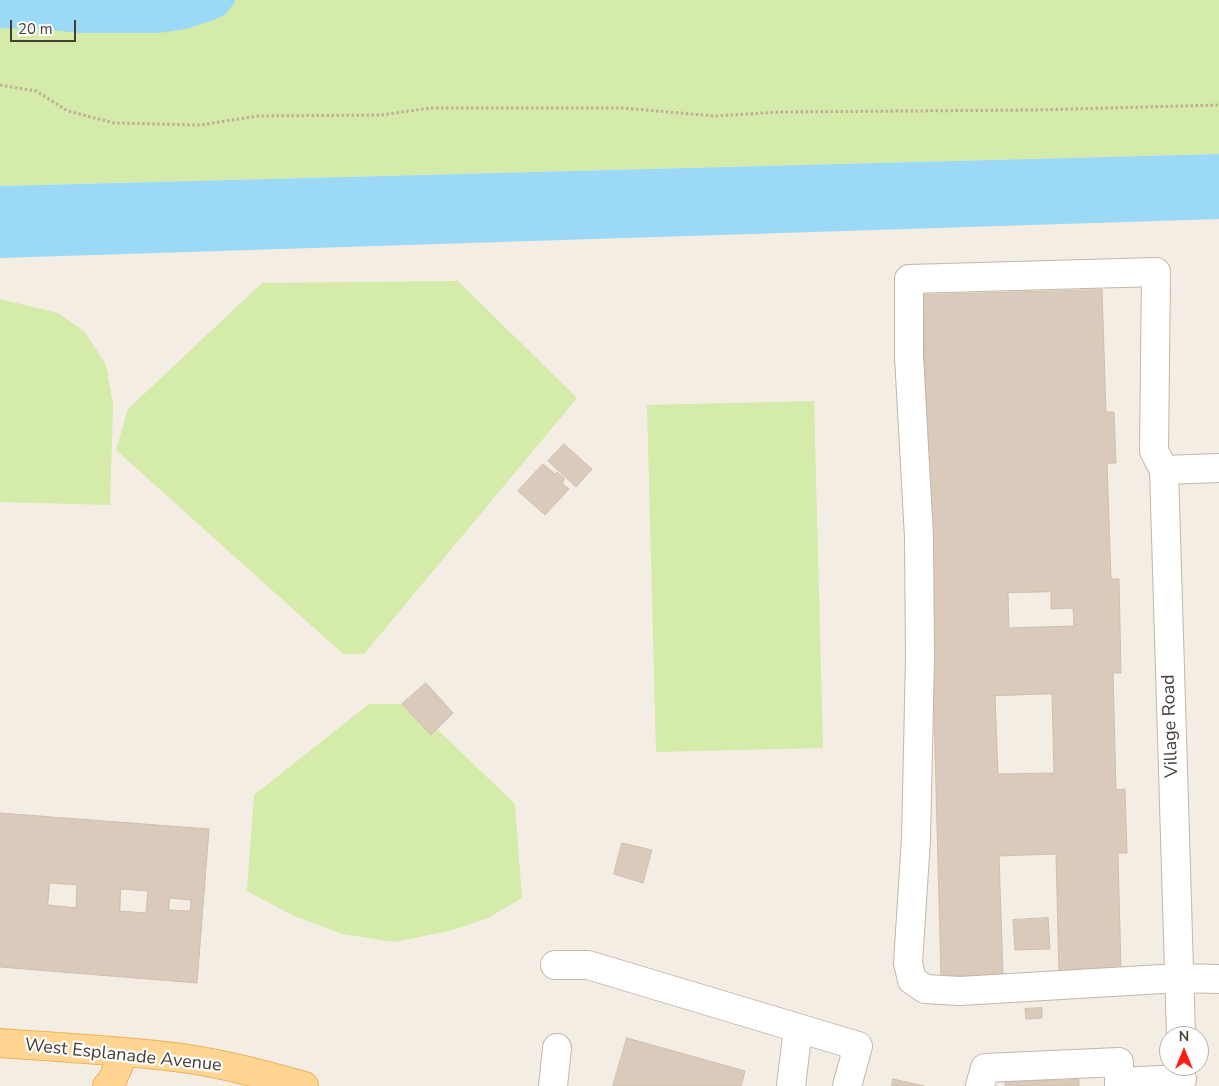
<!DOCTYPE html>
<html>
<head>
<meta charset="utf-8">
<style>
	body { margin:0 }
	#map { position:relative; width:1219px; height:1086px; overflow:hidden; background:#f3ede4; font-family:"Nunito Sans",sans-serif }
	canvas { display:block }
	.north { position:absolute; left:1159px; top:1026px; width:50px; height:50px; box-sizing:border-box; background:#fff; border:1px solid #b5b1ad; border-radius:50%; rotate:0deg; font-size:14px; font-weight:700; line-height:20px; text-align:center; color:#463d33 }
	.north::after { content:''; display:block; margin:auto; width:18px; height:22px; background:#ff1c0f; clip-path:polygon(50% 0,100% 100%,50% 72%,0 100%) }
	.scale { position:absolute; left:10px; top:20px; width:66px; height:22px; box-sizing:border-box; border:2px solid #463d33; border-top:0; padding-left:6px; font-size:15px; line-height:18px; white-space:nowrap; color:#463d33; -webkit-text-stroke:4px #fff; paint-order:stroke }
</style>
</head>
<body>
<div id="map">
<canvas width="1219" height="1086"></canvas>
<div class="north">N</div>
<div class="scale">20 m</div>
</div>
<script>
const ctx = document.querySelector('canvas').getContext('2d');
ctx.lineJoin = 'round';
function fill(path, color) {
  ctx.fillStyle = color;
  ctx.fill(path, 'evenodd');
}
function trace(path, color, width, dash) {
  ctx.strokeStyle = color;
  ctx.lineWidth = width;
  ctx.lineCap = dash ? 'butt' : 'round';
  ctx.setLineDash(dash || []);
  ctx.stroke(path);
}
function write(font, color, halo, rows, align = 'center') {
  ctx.font = font + ' "Nunito Sans",sans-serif';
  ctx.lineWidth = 4.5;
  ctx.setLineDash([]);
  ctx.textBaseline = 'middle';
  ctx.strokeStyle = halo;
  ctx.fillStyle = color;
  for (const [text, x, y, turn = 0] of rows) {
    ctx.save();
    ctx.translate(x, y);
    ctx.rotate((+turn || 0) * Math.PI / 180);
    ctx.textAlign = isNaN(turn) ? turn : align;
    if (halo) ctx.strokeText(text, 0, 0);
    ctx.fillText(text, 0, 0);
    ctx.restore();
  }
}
const green = new Path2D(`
	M0,0H1219V154L0,186Z
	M458,281L577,398L364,654H343L116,450L128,409L262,283Z
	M0,299L58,313L85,332L106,365L113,404L110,505L0,502Z
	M814,401L823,748L656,752L647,405Z
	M369,704H411L515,804L522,898L488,918L453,930L395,942L342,934L294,916L247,891L254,795Z`);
const water = new Path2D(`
	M0,0H235V2L225,15L211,21L186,29L158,33H80L51,30L0,28Z
	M1219,154V219L0,258V186Z`);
const building = new Path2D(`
	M1102,290L1106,412H1114L1116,463H1107L1111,579H1119L1121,673H1113L1116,790L1125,789L1127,853H1118L1121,972L1059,974L1056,854L999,856L1003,975L941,977L923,295ZM1051,592V609L1073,608L1074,626L1009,628L1008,593ZM1052,694L1054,773L998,774L995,696Z
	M564,444L592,469L576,487L548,461Z
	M543,464L555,474L557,472L565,479L562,483L569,489L545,515L518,491Z
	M426,683L453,713L431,735L402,704Z
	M0,813L209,829L197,983L0,967ZM50,883L77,885L76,908L48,905ZM121,889L148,891L146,913L120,911ZM170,898L191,900L190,911L169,910Z
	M622,843L652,850L643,883L614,874Z
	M1048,918L1050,949L1015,950L1013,920Z
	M1042,1008V1018L1026,1019L1025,1009Z
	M627,1038L745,1071L741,1086H613Z
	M893,1079L924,1086H892Z
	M1079,1080V1086H1005V1082Z`);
const path = new Path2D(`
	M0,85L36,91L68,111L114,123L200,125L258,116L381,115L430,108H623L714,116L780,112L1035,110L1219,105`);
const minor = new Path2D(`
	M1164,470L1154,451L1156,272L909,279V356L919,537L920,658L916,839L908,963L912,980L925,989L960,991L1179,978L1219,979
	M555,965H588L858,1046L847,1086
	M1181,1036L1164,470L1219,468
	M553,1086L557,1048
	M791,1086L798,1028
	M980,1086L985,1068L1119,1062V1082
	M1119,1086V1082L1182,1079`);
const major = new Path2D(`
	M0,1043C63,1048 127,1050 189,1059C228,1065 266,1075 304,1086
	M107,1086L111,1083L124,1053`);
const streetNames = [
	["Village Road",1171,726,-92],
	["West Esplanade Avenue",123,1056,6]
];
fill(green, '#d4eba9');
fill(water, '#9bd9f6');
fill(building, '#d9cabb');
trace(building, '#d1bfab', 1);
trace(minor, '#c2b7a9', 30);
trace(major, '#edb259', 30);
trace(path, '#c2ae96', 3, [2.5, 2.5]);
trace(minor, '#fff', 28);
trace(major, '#ffd591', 28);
write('18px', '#463d33', '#fff', streetNames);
</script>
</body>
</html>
